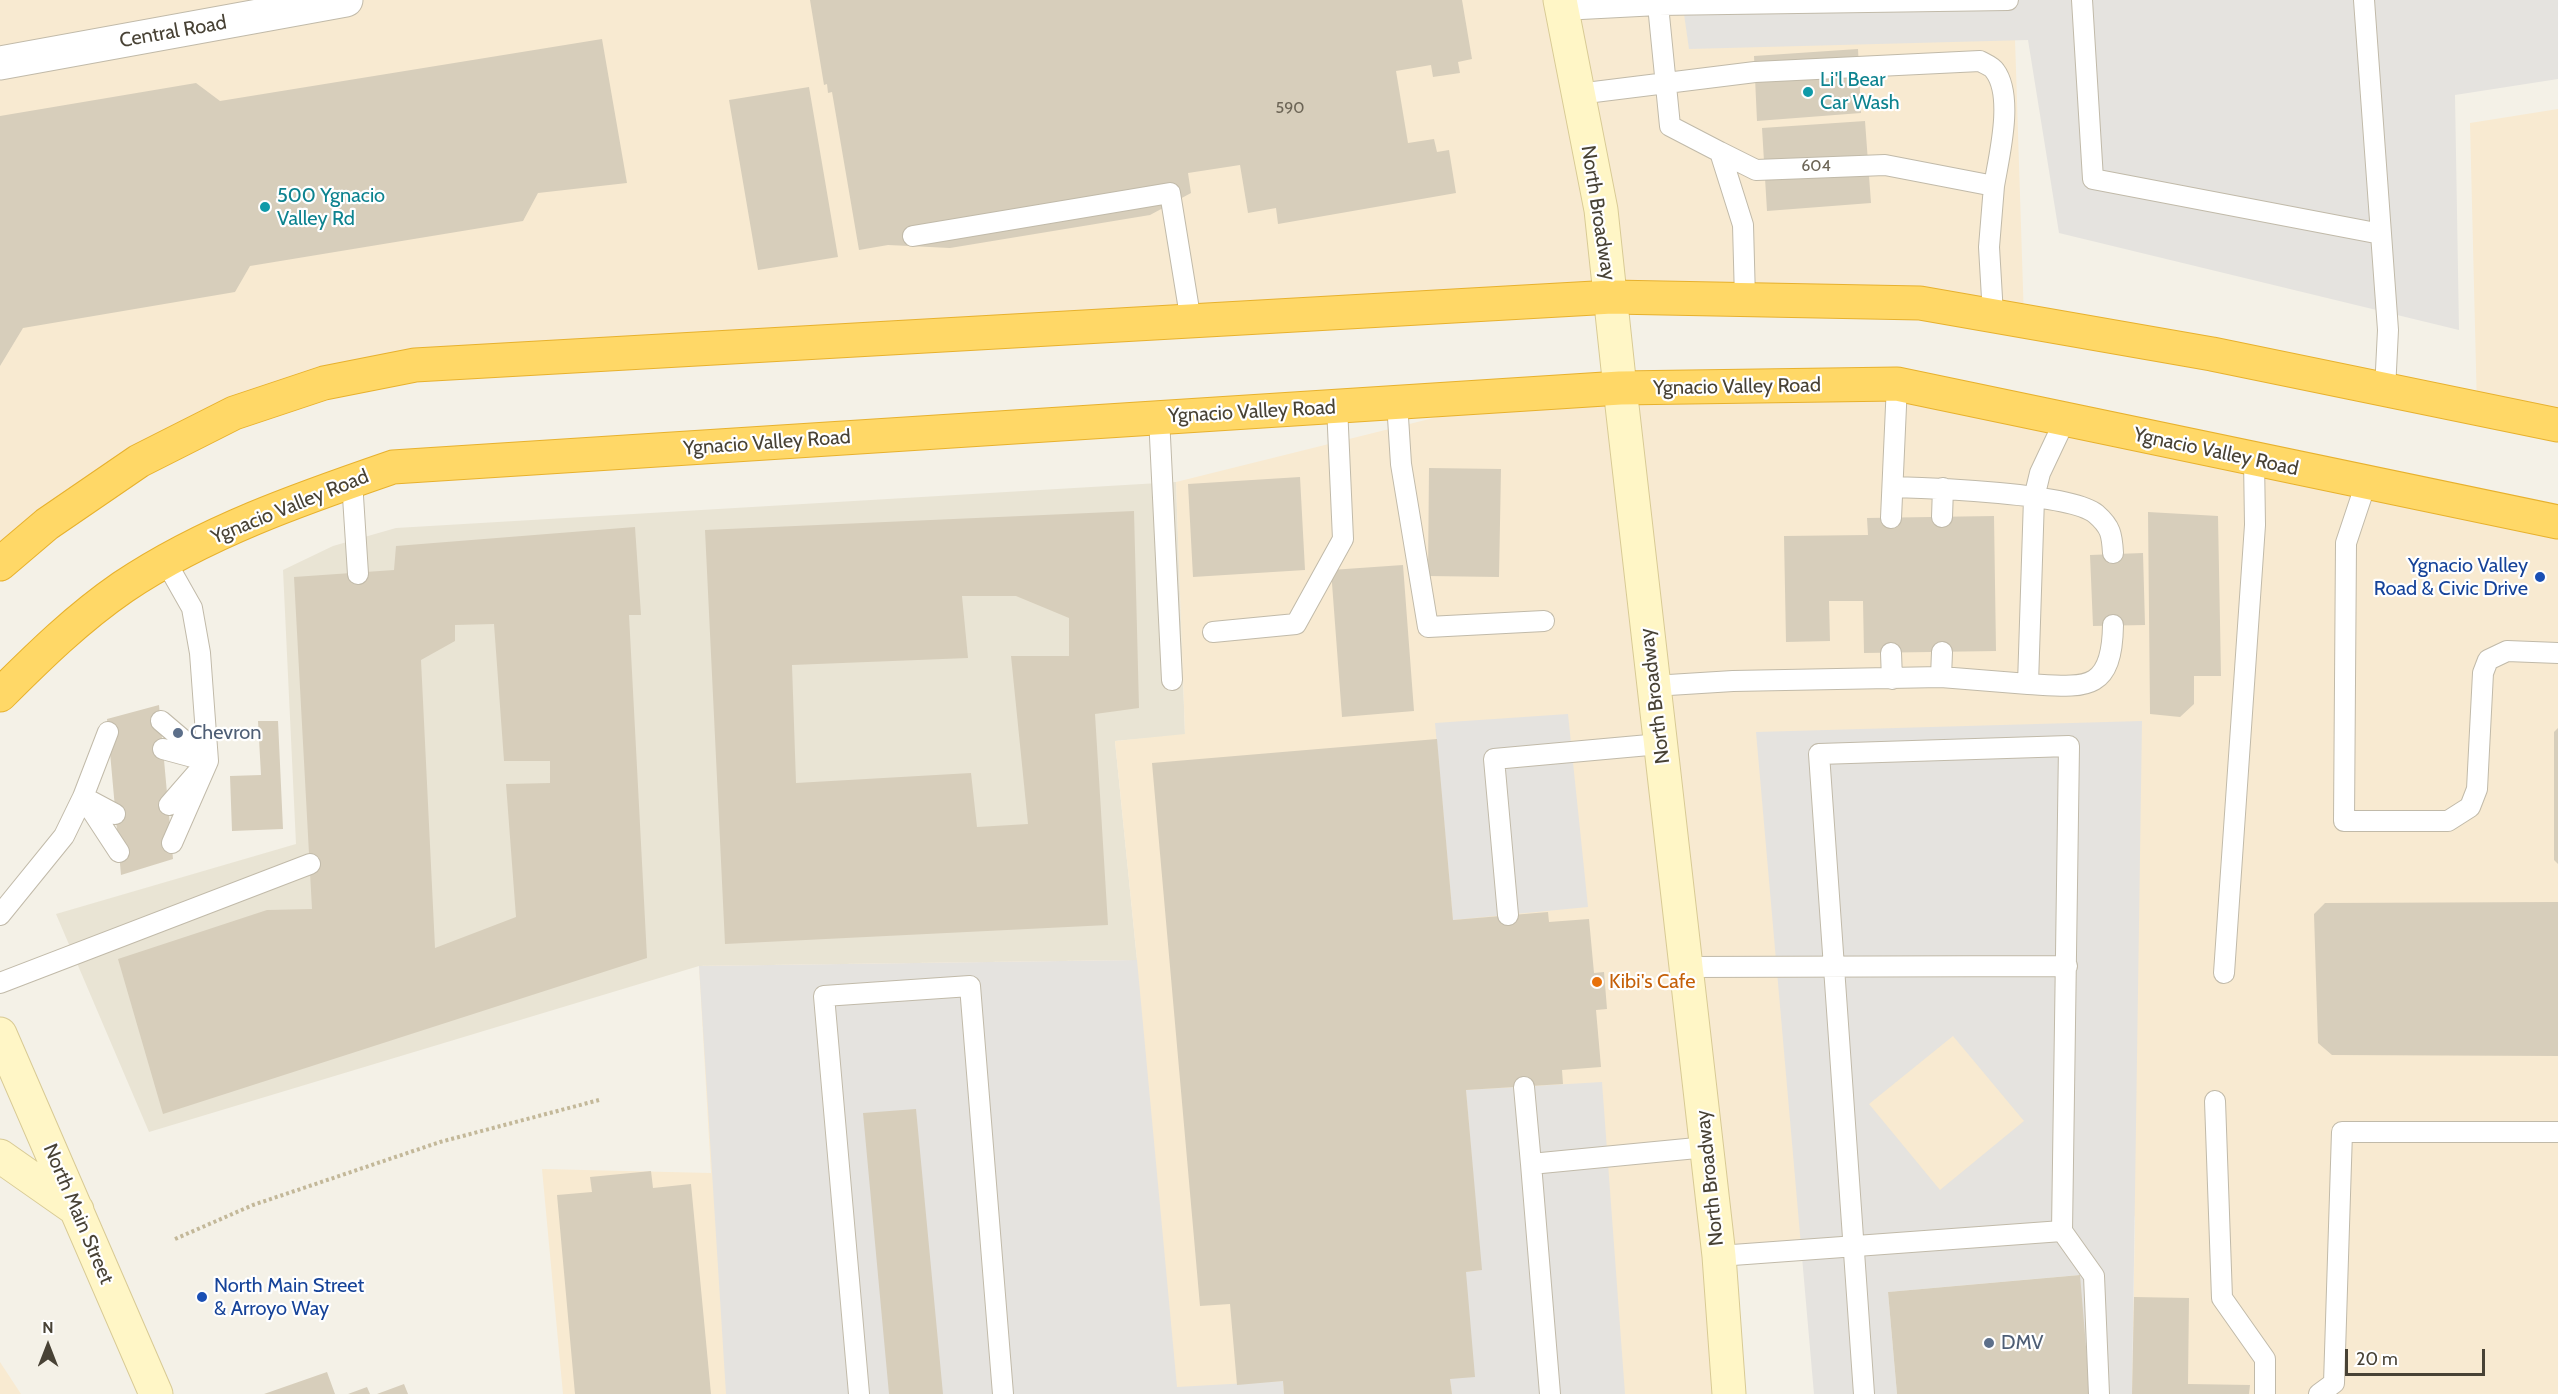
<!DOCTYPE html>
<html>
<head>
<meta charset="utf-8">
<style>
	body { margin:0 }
	#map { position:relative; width:2558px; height:1394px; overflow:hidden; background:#f4f1e7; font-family:Cabin,sans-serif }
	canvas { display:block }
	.north { position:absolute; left:18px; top:1316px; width:60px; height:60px; -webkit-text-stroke:4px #fff; paint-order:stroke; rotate:0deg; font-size:16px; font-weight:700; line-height:24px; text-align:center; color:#484235 }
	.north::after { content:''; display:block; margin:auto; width:21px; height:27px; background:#484235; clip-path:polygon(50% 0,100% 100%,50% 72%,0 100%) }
	.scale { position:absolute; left:2345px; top:1349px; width:140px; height:27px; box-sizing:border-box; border:3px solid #484235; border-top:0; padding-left:8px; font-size:18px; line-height:21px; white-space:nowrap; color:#484235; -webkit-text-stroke:4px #fff; paint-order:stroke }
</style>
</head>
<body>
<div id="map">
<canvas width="2558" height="1394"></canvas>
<div class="north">N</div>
<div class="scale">20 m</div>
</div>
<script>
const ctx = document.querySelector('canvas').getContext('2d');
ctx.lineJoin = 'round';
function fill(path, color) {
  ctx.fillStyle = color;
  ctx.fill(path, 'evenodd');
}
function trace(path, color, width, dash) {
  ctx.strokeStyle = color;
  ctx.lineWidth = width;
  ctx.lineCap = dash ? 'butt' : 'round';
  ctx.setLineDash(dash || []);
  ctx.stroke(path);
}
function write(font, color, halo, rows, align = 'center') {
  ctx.font = font + ' Cabin,sans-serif';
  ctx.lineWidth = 4.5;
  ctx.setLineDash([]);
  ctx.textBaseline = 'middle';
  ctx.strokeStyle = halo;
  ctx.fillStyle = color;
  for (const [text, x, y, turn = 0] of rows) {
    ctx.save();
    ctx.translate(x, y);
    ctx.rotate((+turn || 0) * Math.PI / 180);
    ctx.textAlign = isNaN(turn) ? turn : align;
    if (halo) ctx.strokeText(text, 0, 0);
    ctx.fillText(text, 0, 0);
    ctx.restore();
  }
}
const residential = new Path2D(`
	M1176,482L1185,735L1115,741L1137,960L699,966L149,1132L56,914L296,844L283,570L333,546L396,528Z`);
const commercial = new Path2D(`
	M0,0H2007L2015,39L2024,320L1612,297L502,361L234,413L0,564Z
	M2558,109V425L2477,409L2470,123Z
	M1897,384L2558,522V1394H2132L2135,1216L1719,1256L1729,1394H563L542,1169L711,1173L699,966L1137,960L1115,741L1185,734L1176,482L1530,394Z
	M0,1362L21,1394H0Z`);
const parking = new Path2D(`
	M1682,0H2558V79L2455,95L2459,330L2059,233L2028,40L1689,49Z
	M1568,714L1588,907L1453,920L1435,723Z
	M2142,721L2132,1394H2090L2079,1275L1888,1292L1897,1394H1814L1756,732ZM1953,1036L2024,1121L1940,1190L1869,1104Z
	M1137,960L1177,1387L1283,1381L1284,1394H726L699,966Z
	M1602,1082L1625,1394H1452L1450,1379L1466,1272L1481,1270L1466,1090Z`);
const building = new Path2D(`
	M810,0H1462L1472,59L1458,62L1460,73L1433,77L1431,65L1396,71L1408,143L1434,139L1437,152L1449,150L1456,193L1278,224L1276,208L1248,213L1240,165L1188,173L1191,193L1150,215L950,248L888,245L859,250L832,92L828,93L827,84L824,85Z
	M602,39L627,183L538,193L523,221L250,266L235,292L23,328L0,366V116L196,83L220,101Z
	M1858,49L1861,113L1757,121L1754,56Z
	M809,87L838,257L758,270L729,100Z
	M1865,121L1871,203L1767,211L1762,128Z
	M1429,468L1501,469L1499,577L1428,576Z
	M1300,477L1305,570L1193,577L1188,484Z
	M1134,511L1139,708L1095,714L1108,925L725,944L705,530ZM962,596H1016L1069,618V656H1011L1028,824L977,827L971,773L796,783L792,665L968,658Z
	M2148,512L2218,516L2221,676H2194V704L2180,717L2150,714Z
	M1994,516L1996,651L1864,653L1863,601H1829L1830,641L1786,642L1784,536L1868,535L1867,518Z
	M635,527L641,615H629L647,958L163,1114L118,959L267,910L312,909L294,577L394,570L396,546ZM494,624L504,761H550V783L506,784L516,917L435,948L421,660L455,641V625Z
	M2143,553L2145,625L2093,626L2090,555Z
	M1403,565L1414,711L1342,717L1331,570Z
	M159,705L173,859L121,875L107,719Z
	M258,721H278L283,829L232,831L230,776L261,775Z
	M2558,728V864L2554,860V732Z
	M1437,739L1453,920L1548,912L1549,922L1589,919L1594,973L1604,972L1607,1009L1596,1010L1601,1067L1562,1070L1563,1084L1466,1090L1482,1270L1466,1272L1475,1377L1450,1379L1452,1394H1284L1283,1381L1237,1385L1230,1304L1200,1306L1152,763Z
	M2558,902V1056L2332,1055L2318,1043L2314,914L2325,903Z
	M916,1109L943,1394H889L863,1113Z
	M651,1171L653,1188L691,1184L711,1394H575L557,1195L592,1192L590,1177Z
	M2080,1275L2090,1394H1897L1888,1292Z
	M2134,1297L2189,1298L2188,1384L2250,1385L2249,1394H2132Z
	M327,1372L335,1394H264Z
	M404,1384L408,1394H377Z
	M367,1387L370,1394H348Z`);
const path = new Path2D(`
	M175,1239L253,1205L440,1142L599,1100`);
const lane = new Path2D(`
	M2082,0L2093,179L2381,234
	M2364,0L2388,330L2385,390
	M1658,5L1670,126L1720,152L1743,225L1745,299
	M1562,10L1658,5L2008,0
	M1578,94L1755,72L1980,61C1985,64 1992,66 1995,71C2014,97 1999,156 1994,186
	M1720,152L1756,170L1885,165L1994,186L1989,247L1993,315
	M913,236L1170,193L1191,322
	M1397,402L1401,464L1428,627L1544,621
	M1159,417L1172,680
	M352,481L358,574
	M2366,483L2346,543L2344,821H2448L2470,807L2477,789L2483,673L2488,660L2507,651L2558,653
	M1893,487C1930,488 2071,493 2096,514C2111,527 2112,535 2113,553
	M1942,517L1943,488
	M1891,518L1897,384
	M166,562L192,608L200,653L208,761L172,843
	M1213,632L1296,624L1343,539L1337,406
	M1891,653L1892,679
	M1941,677L1942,652
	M2028,684C2084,687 2112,694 2113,625
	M1653,686L1733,681L1941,677L2028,684L2034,498L2040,473L2065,420
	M161,721L208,761
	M163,749L200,759
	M83,797L119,852
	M85,798L115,814
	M169,805L196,774
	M0,915L64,836L83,797L108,732
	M1508,915L1494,759L1660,744
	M1686,967L2067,966
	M2224,973L2255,525L2254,460
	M0,983L310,864
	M1524,1087L1531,1164
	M2215,1101L2222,1298L2265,1359V1394
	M1719,1256L2062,1231L2094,1276L2099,1394
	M859,1394L824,996L970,986L1003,1394
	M1550,1394L1531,1164L1707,1147
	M1864,1394L1819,754L2069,746L2062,1231
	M2319,1394L2334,1383L2342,1132H2558`);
const street = new Path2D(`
	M0,63L346,0`);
const secondary = new Path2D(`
	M1560,0L1601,210L1620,388L1719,1256L1729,1394
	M0,1034L156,1394
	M0,1156L77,1210`);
const highway = new Path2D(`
	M0,564L47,524L139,461L234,413L324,383L415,365L1612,297L1920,303L2212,354L2558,425
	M0,695C39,656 78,618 123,587C205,532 300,499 393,467L1620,388L1897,384L2558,522`);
const markers = [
	[1808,92,6,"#0f9aa8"],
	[265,207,6,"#0f9aa8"],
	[2540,577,6,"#1a4fb4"],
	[178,733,6,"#5c6f8a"],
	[1597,982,6,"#e8710a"],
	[202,1297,6,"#1a4fb4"],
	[1989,1343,6,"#5c6f8a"]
];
const numberNames = [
	["590",1290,108],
	["604",1816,166]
];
const streetNames = [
	["Central Road",173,32,-10],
	["North Broadway",1598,213,81],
	["Ygnacio Valley Road",1737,387,-1],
	["Ygnacio Valley Road",1252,412,-3],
	["Ygnacio Valley Road",767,443,-4],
	["Ygnacio Valley Road",2216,452,12],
	["Ygnacio Valley Road",290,507,-22],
	["North Broadway",1655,696,-97],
	["North Broadway",1710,1178,-96],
	["North Main Street",78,1214,67]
];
const cultureNames = [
	["Li'l Bear",1820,80],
	["Car Wash",1820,103],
	["500 Ygnacio",277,196],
	["Valley Rd",277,219]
];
const transitNames = [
	["Ygnacio Valley",2528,566],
	["Road & Civic Drive",2528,589],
	["North Main Street",214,1286,"left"],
	["& Arroyo Way",214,1309,"left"]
];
const serviceNames = [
	["Chevron",190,733],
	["DMV",2001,1343]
];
const foodNames = [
	["Kibi's Cafe",1609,982]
];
fill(residential, '#e9e4d4');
fill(commercial, '#f8ead1');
fill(parking, '#e5e3df');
fill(building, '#d7cebb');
trace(lane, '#c1baa9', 22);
trace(street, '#c1baa9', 35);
trace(secondary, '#d8ca94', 35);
trace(highway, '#e7b12e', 35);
trace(path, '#c3b899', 4, [3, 3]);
trace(lane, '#fff', 20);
trace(street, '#fff', 33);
trace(secondary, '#fff6c6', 33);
trace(highway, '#ffd867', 33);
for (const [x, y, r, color] of markers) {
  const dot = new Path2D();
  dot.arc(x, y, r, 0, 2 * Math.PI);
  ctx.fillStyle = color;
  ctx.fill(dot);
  trace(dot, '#fff', 2);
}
write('16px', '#6c6556', null, numberNames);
write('20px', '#484235', '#fff', streetNames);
write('20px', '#0d838f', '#fff', cultureNames, 'left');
write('20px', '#164399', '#fff', transitNames, 'right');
write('20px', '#4e5e75', '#fff', serviceNames, 'left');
write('20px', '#c56008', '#fff', foodNames, 'left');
</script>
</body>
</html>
